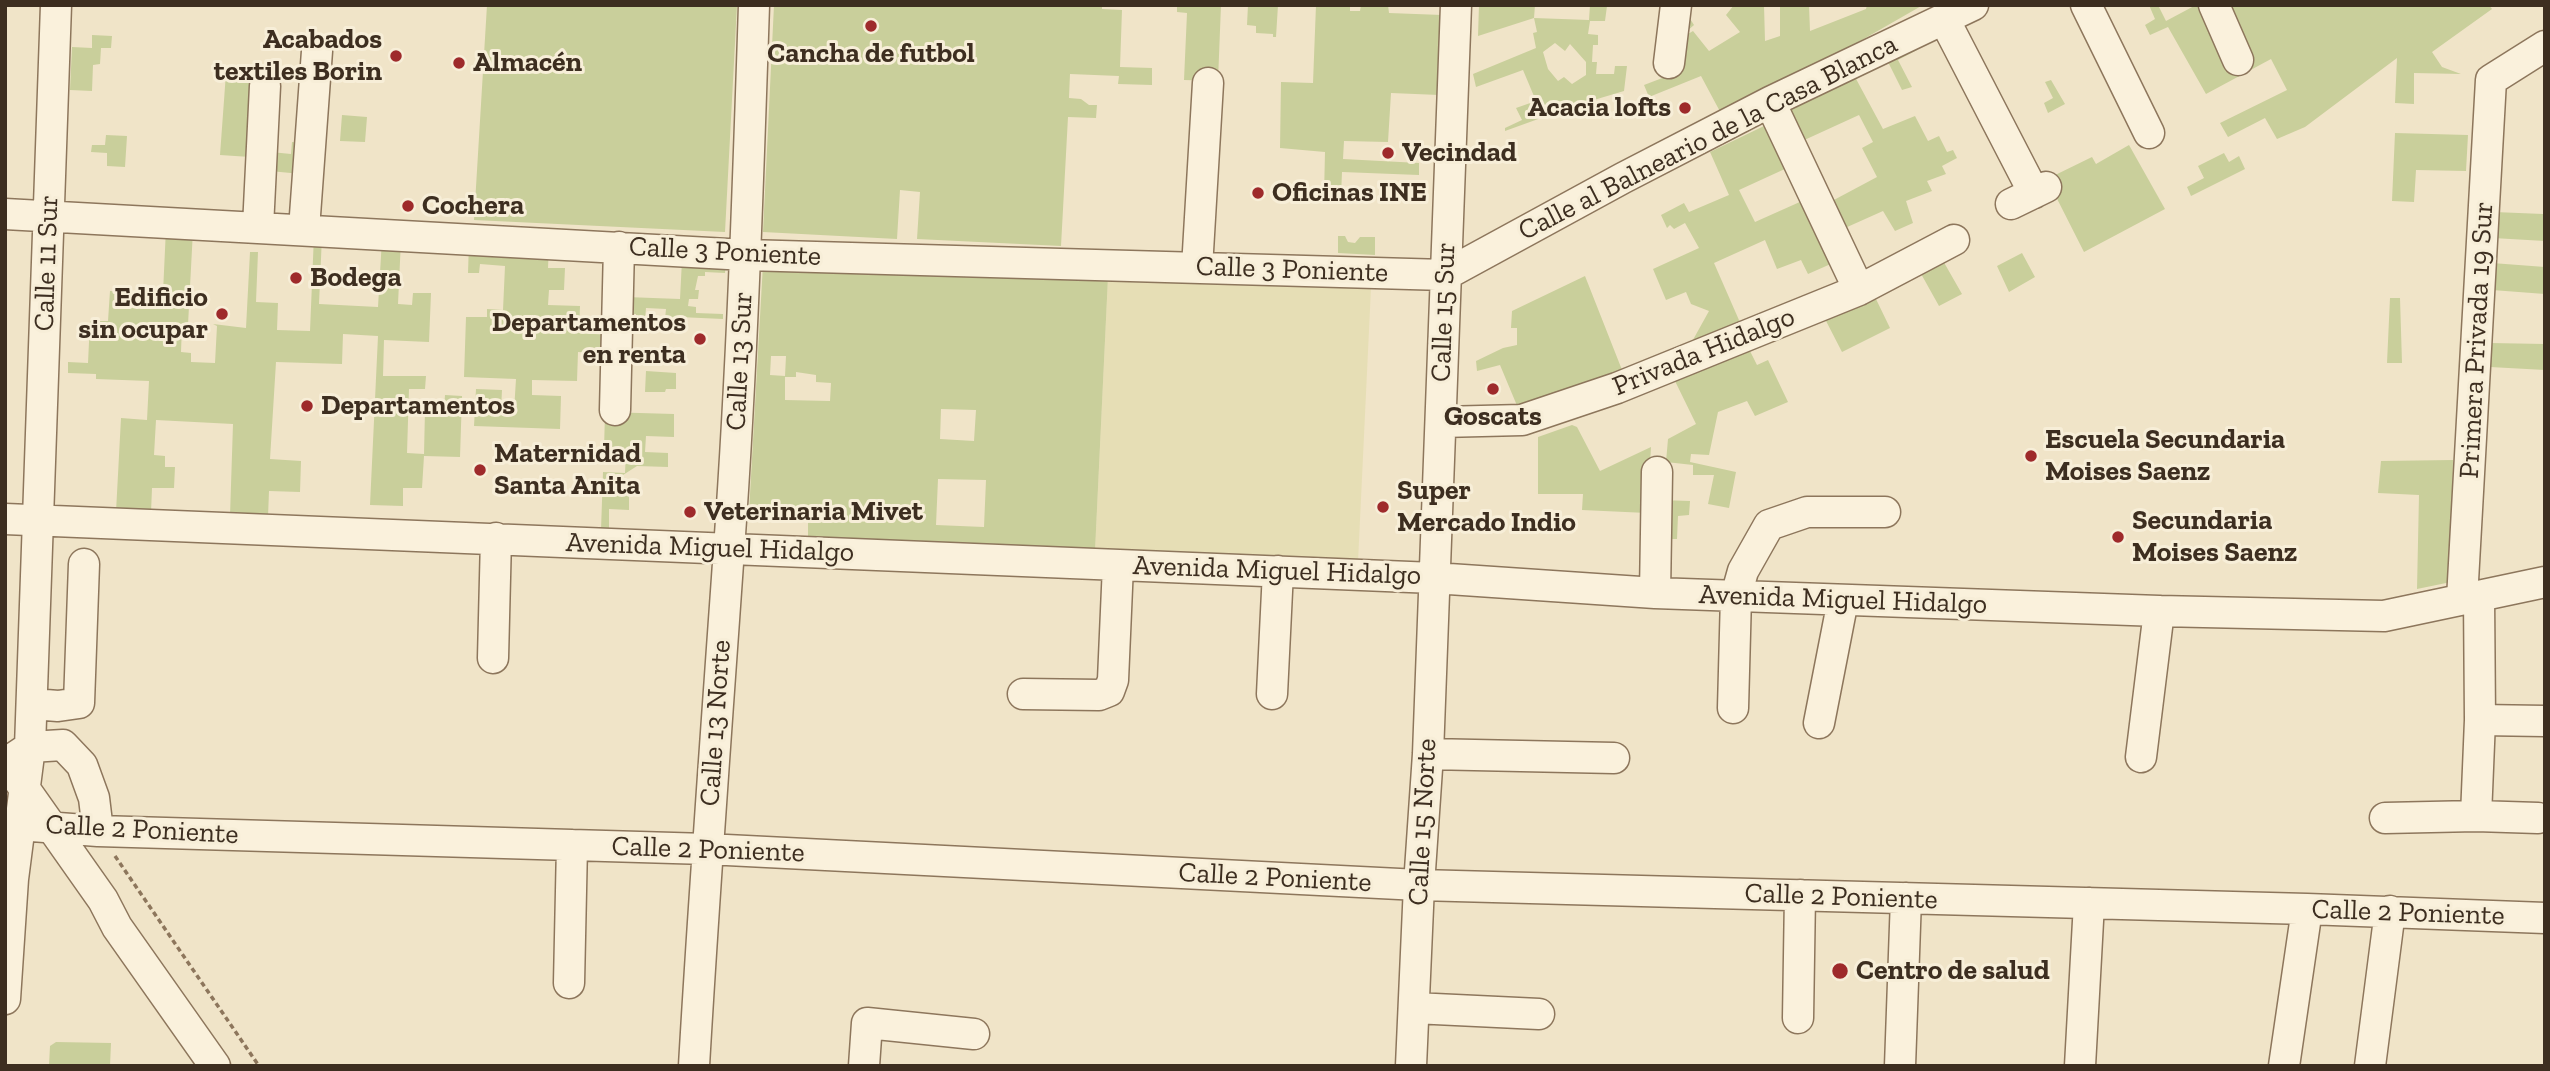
<!DOCTYPE html>
<html>
<head>
<meta charset="utf-8">
<style>
	body { margin:0 }
	#map { position:relative; width:2550px; height:1071px; overflow:hidden; background:#f0e4c8; font-family:"Zilla Slab",serif }
	canvas { display:block }
	.frame { position:absolute; inset:0; border:7px solid #3d2e20; pointer-events:none }
</style>
</head>
<body>
<div id="map">
<canvas width="2550" height="1071"></canvas>
<div class="frame"></div>
</div>
<script>
const ctx = document.querySelector('canvas').getContext('2d');
ctx.lineJoin = 'round';
function fill(path, color) {
  ctx.fillStyle = color;
  ctx.fill(path, 'evenodd');
}
function trace(path, color, width, dash) {
  ctx.strokeStyle = color;
  ctx.lineWidth = width;
  ctx.lineCap = dash ? 'butt' : 'round';
  ctx.setLineDash(dash || []);
  ctx.stroke(path);
}
function write(font, color, halo, rows, align = 'center') {
  ctx.font = font + ' "Zilla Slab",serif';
  ctx.lineWidth = 6;
  ctx.setLineDash([]);
  ctx.textBaseline = 'middle';
  ctx.strokeStyle = halo;
  ctx.fillStyle = color;
  for (const [text, x, y, turn = 0] of rows) {
    ctx.save();
    ctx.translate(x, y);
    ctx.rotate((+turn || 0) * Math.PI / 180);
    ctx.textAlign = isNaN(turn) ? turn : align;
    if (halo) ctx.strokeText(text, 0, 0);
    ctx.fillText(text, 0, 0);
    ctx.restore();
  }
}
const farmland = new Path2D(`
	M1108,277L1371,288L1358,562L1095,551Z`);
const green = new Path2D(`
	M487,5H737L725,232L474,220Z
	M774,5H1102V9L1122,10L1120,67L1152,68V85L1118,84L1119,76L1070,74L1069,98L1081,99L1089,105H1097L1096,118L1068,117L1061,246L917,239L920,192L900,190L897,239L763,232Z
	M1177,5H1221L1218,81L1184,80L1187,13L1177,12Z
	M1248,5H1278L1276,37H1273V34L1256,33V26L1247,25Z
	M1316,5H1350V11H1360L1361,5H1388L1389,13L1442,15L1439,95L1391,93L1388,142L1344,141L1343,159L1419,163V175L1342,172L1341,196L1324,195L1325,152L1280,148L1281,82L1313,83Z
	M1479,5H1535L1534,18L1589,20L1590,5H1653V7L1607,6L1605,21H1590L1588,34L1598,35V45H1593L1592,62H1597L1596,74H1614L1615,66H1627L1624,91L1577,105L1505,131V128L1522,120L1516,108L1536,101L1523,70L1476,87L1473,74L1536,48L1533,33L1537,32L1534,18L1478,36ZM1555,43L1565,51L1570,44L1586,62V75L1572,84L1564,77L1558,81L1548,69L1543,52Z
	M1684,5H1694L1687,14L1694,25L1686,32L1688,34L1693,31L1709,51L1740,32L1726,15L1734,5H1764L1765,41L1780,36V5H1809L1810,31L1866,9L1867,5C1883,6 1904,5 1923,5L1724,119L1701,76L1649,97L1644,85L1678,72Z
	M2149,5H2158L2166,21L2196,5H2489L2492,9L2432,52L2442,67L2461,74L2414,73V104L2395,103L2397,58L2305,127L2277,139L2265,118L2228,137L2220,123L2287,90L2271,59L2206,94L2168,27L2150,35L2145,25L2155,19Z
	M92,35L112,36L111,48H101L100,64L93,65L92,91L70,90L72,47L92,48Z
	M1915,46L1917,50L1898,60L1912,87L1902,90L1888,62Z
	M226,73L256,75L250,157L220,155Z
	M1855,77L1883,129L1915,116L1928,141L1939,136L1947,152L1953,150L1957,158L1942,166L1946,174L1927,181L1932,191L1906,201L1913,223L1895,231L1883,211L1845,228L1832,201L1877,177L1862,148L1873,142L1859,115L1800,142L1786,108Z
	M2051,80L2065,104L2048,113L2044,103L2053,98L2045,82Z
	M342,115L367,117L365,142L340,141Z
	M1764,126L1787,168L1739,190L1755,222L1802,201L1833,263L1808,274L1801,260L1777,269L1765,240L1714,263L1742,327L1689,347L1709,311L1691,304L1686,292L1666,300L1653,269L1699,248L1685,223L1674,229L1670,225L1667,228L1661,215L1684,203L1689,212L1729,195L1710,152Z
	M2395,133L2468,135L2466,171L2416,170L2414,202L2392,201Z
	M106,135L127,136L125,167L107,166V153L91,152L92,145H105Z
	M292,142L304,143L301,174L270,171L271,152L291,154Z
	M2129,145L2165,209L2084,252L2047,179L2092,157L2096,164Z
	M2224,153L2229,162L2239,156L2245,169L2191,196L2187,187L2204,178L2198,166Z
	M2545,190V241L2493,238L2494,212L2543,214Z
	M166,228L193,230L188,325H182L181,352L191,353V362L215,363L217,326L213,324L246,328L250,252H258L256,302L278,303L277,330L310,331L314,235L322,236L319,304L378,307L382,239L401,240L398,304L412,305L413,293H431L429,342L384,340L383,376H426L425,389H409L407,453L424,454L425,410H444L445,395L462,396L460,457L424,456L422,488H403V506L370,505L378,336L343,334L342,364L276,362L270,459L301,461L300,492L269,491L268,517L230,516L233,424L156,420L154,455L165,456V467H175L174,488H152L151,513L116,512L121,418L147,420L149,381L96,379V374L68,373V362L88,363L90,321H108L110,291L163,293Z
	M1338,236H1345L1348,242L1355,243L1360,237H1375V255L1338,253Z
	M469,242L549,246L548,268H565L564,290H549L548,305L580,306L579,333L611,335L610,354L578,352L577,381L532,380V395L561,396L560,429L474,426L476,389L502,390L501,410L514,411L516,379L464,377L466,317H487V309L503,310L505,266L480,264L479,273H468Z
	M2022,253L2035,277L2009,292L1997,266Z
	M1942,259L1962,294L1939,306L1920,272Z
	M682,260L726,262L725,273L705,272V276H698L695,290H699L698,299H689L688,306L696,307V313L723,314V319L679,317V320L665,319L666,309L646,308L645,320H636V314H626V297L680,299Z
	M2492,263L2545,267V294L2492,290Z
	M763,264L1108,277L1095,551L808,540V514L749,512ZM771,356H786L785,376L770,375ZM796,372L816,375V382L831,383L830,401L785,400V377H796ZM941,409L976,410L974,441L940,439ZM938,479L986,480L984,527L936,525Z
	M1585,276L1624,375L1518,408L1500,365L1477,371L1476,361L1503,348L1517,345V328H1511L1512,311Z
	M1875,297L1890,328L1842,352L1825,319Z
	M2390,298H2400L2402,363H2387Z
	M2490,343L2545,344V370L2490,367Z
	M1750,351L1757,365L1768,360L1788,402L1755,416L1747,401L1718,412L1709,455L1691,454L1690,462L1736,472L1729,508L1708,504L1714,475H1693V465L1666,462L1668,439L1696,424L1675,381Z
	M646,371L676,373V389H666L665,392H645Z
	M605,412L674,414V437L646,436L645,452L668,453V467L637,466L623,475V483H629V510L609,509V531L601,530L603,472L625,473L626,451L604,450Z
	M1572,425L1577,427L1600,471L1651,447L1647,513L1582,510L1583,494H1538V437Z
	M2453,460L2451,582L2417,589L2419,495L2378,493L2381,461Z
	M1660,500L1690,501L1689,515L1678,516L1677,539H1660Z
	M56,1042L111,1043L110,1066H49L50,1046Z`);
const path = new Path2D(`
	M115,856L259,1066`);
const minor = new Path2D(`
	M2086,5L2149,133
	M2214,5L2238,60
	M1944,19L2034,193
	M1669,63L1676,5
	M1770,102L1859,290
	M2011,204L2046,187
	M5,214L746,255L1445,275L1623,178L1770,102L1973,5
	M258,227L265,86
	M304,229L317,51
	M1197,268L1208,83
	M615,410L619,247
	M1441,422L1522,420L1617,388L1859,290L1954,240
	M5,519L1434,578L1655,593L2159,611L2384,616L2545,582
	M1655,593L1657,472
	M2462,599L2491,80L2545,46
	M493,658L496,538
	M1023,694L1099,695L1109,691L1113,680L1118,565
	M1272,694L1278,571
	M33,704L58,706L79,703L84,564
	M1733,708L1736,596L1743,571L1769,525L1807,512H1885
	M2480,720L2545,721
	M1819,723L1843,600
	M1428,754L1614,758
	M15,757L30,747L63,745L82,765L94,798L98,831
	M2141,757L2159,611
	M5,761L103,900L117,927L215,1066
	M2476,816L2480,720L2479,596
	M2385,818L2476,816L2538,818
	M5,824L98,831L707,849L1419,885L2307,909L2545,918
	M569,983L572,845
	M5,999L13,879L30,747L56,5
	M1414,1008L1539,1014
	M1798,1018L1800,895
	M694,1066C704,893 717,721 729,549C742,368 748,187 754,5
	M864,1066L867,1023L974,1034
	M1411,1066L1419,885L1428,754L1456,5
	M1900,1066L1906,898
	M2080,1066L2089,903
	M2284,1066L2307,909
	M2370,1066L2390,911`);
const markers = [
	[871,26,7,"#9e2a2b"],
	[396,56,7,"#9e2a2b"],
	[459,63,7,"#9e2a2b"],
	[1685,108,7,"#9e2a2b"],
	[1388,153,7,"#9e2a2b"],
	[1258,193,7,"#9e2a2b"],
	[408,206,7,"#9e2a2b"],
	[296,278,7,"#9e2a2b"],
	[222,314,7,"#9e2a2b"],
	[700,339,7,"#9e2a2b"],
	[1493,389,7,"#9e2a2b"],
	[307,406,7,"#9e2a2b"],
	[2031,456,7,"#9e2a2b"],
	[480,470,7,"#9e2a2b"],
	[1383,507,7,"#9e2a2b"],
	[690,512,7,"#9e2a2b"],
	[2118,537,7,"#9e2a2b"],
	[1840,971,9,"#9e2a2b"]
];
const poiNames = [
	["Acabados",382,40,"right"],
	["textiles Borin",382,72,"right"],
	["Cancha de futbol",871,54,"center"],
	["Almacén",473,63],
	["Acacia lofts",1671,108,"right"],
	["Vecindad",1402,153],
	["Oficinas INE",1272,193],
	["Cochera",422,206],
	["Bodega",310,278],
	["Edificio",208,298,"right"],
	["sin ocupar",208,330,"right"],
	["Departamentos",686,323,"right"],
	["en renta",686,355,"right"],
	["Departamentos",321,406],
	["Goscats",1493,417,"center"],
	["Escuela Secundaria",2045,440],
	["Moises Saenz",2045,472],
	["Maternidad",494,454],
	["Santa Anita",494,486],
	["Super",1397,491],
	["Mercado Indio",1397,523],
	["Veterinaria Mivet",704,512],
	["Secundaria",2132,521],
	["Moises Saenz",2132,553],
	["Centro de salud",1856,971]
];
const streetNames = [
	["Calle al Balneario de la Casa Blanca",1708,138,-27],
	["Calle 3 Poniente",725,252,3],
	["Calle 11 Sur",47,263,-88],
	["Calle 3 Poniente",1292,270,2],
	["Calle 15 Sur",1444,312,-88],
	["Primera Privada 19 Sur",2477,340,-87],
	["Privada Hidalgo",1704,352,-22],
	["Calle 13 Sur",740,361,-87],
	["Avenida Miguel Hidalgo",710,548,2],
	["Avenida Miguel Hidalgo",1277,571,2],
	["Avenida Miguel Hidalgo",1843,600,2],
	["Calle 13 Norte",716,723,-86],
	["Calle 15 Norte",1423,822,-87],
	["Calle 2 Poniente",142,830,3],
	["Calle 2 Poniente",708,850,2],
	["Calle 2 Poniente",1275,878,3],
	["Calle 2 Poniente",1841,897,2],
	["Calle 2 Poniente",2408,913,2]
];
fill(farmland, '#e6deb5');
fill(green, '#c9cf9b');
trace(minor, '#8d765c', 33);
trace(path, '#8d765c', 3.5, [5, 3.5]);
trace(minor, '#faf1dc', 30);
for (const [x, y, r, color] of markers) {
  const dot = new Path2D();
  dot.arc(x, y, r, 0, 2 * Math.PI);
  ctx.fillStyle = color;
  ctx.fill(dot);
  trace(dot, '#f7eed8', 2.5);
}
write('bold 28px', '#3d2e20', '#f7eed8', poiNames, 'left');
write('28px', '#3d2e20', '#f7eed8', streetNames);
</script>
</body>
</html>
